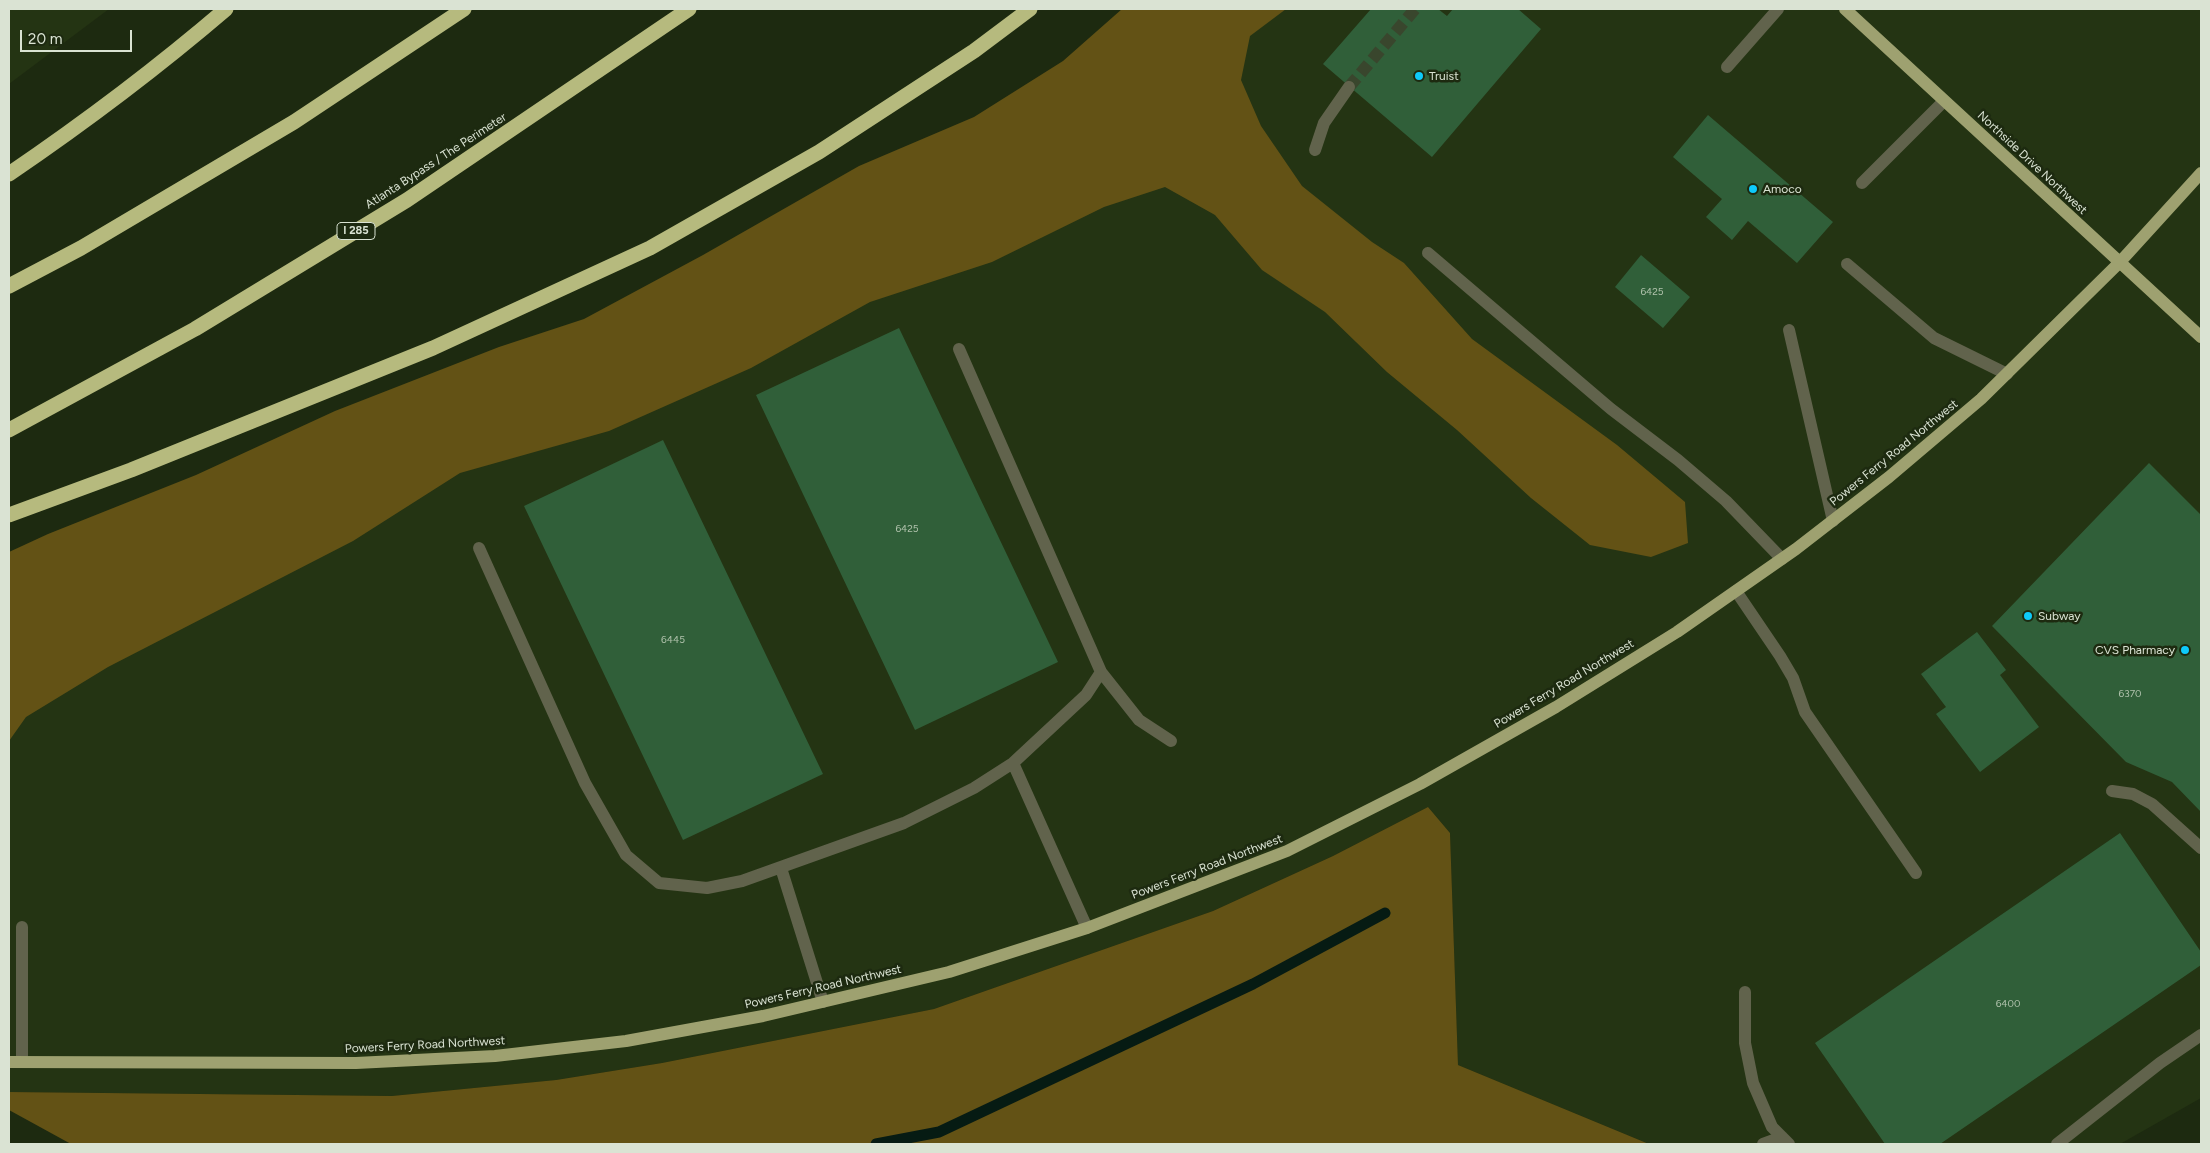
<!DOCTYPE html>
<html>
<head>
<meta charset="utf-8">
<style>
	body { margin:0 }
	#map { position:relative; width:2210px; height:1153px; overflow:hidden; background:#1d2a10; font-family:Figtree,sans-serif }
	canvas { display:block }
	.frame { position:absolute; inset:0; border:10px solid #dae3d3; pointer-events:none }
	.scale { position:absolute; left:20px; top:30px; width:112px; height:22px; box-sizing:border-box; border:2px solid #dae3d3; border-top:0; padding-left:6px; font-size:15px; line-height:18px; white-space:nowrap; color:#dae3d3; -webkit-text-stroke:4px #1d2a10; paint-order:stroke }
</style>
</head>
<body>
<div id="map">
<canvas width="2210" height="1153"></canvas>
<div class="frame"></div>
<div class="scale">20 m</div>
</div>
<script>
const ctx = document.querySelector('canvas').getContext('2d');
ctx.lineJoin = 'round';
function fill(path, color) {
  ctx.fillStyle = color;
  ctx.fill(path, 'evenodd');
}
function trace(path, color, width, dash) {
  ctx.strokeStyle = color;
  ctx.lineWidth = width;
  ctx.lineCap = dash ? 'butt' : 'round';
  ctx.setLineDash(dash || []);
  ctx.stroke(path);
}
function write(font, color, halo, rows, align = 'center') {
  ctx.font = font + ' Figtree,sans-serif';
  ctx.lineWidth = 5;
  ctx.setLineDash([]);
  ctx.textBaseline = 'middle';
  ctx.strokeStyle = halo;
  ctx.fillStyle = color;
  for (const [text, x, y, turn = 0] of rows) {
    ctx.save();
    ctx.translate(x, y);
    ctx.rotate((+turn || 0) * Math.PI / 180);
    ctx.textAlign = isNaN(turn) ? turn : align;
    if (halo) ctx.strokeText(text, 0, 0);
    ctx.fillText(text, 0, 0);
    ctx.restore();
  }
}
const built = new Path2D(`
	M9,9H109L9,84Z
	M1286,9H2201V1098L2120,1144H1649L1458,1065L1450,833L1428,807L1333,856L1213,911L934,1009L662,1063L556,1080L392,1096L9,1092V631L1103,101Z`);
const forest = new Path2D(`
	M1122,9H1286L1250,36L1241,80L1261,126L1302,186L1372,242L1404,263L1472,339L1617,445L1685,502L1688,543L1651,557L1590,545L1531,498L1457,430L1387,372L1325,312L1262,270L1215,215L1165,187L1104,207L992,262L870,302L751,368L609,431L460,473L353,541L108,667L26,717L9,741V552L48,534L196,475L335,411L499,347L584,319L703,255L859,166L974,117L1063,61Z
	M1428,807L1450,833L1458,1065L1649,1144H71L9,1110V1092L392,1096L556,1080L662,1063L934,1009L1213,911L1333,856Z`);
const stream = new Path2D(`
	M876,1144L939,1132L1253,984L1385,913`);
const building = new Path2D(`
	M1371,9H1438L1447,16L1453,9H1518L1541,29L1432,157L1323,64Z
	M1708,115L1833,222L1797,263L1748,221L1732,240L1706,217L1722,199L1673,157Z
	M1641,255L1690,297L1663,328L1615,287Z
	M899,328L1058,662L915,730L756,395Z
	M663,440L823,774L683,840L524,506Z
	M2149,463L2201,515V812L2172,782L2126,762L1992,626Z
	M1977,632L2006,670L2000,675L2039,727L1980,772L1936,714L1946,707L1921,674Z
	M2120,833L2201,952V965L1940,1144H1885L1815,1043Z`);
const minorTunnel = new Path2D(`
	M1349,87L1415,9`);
const minor = new Path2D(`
	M1727,67L1778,9
	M1315,150L1324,123L1349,87
	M1862,183L1944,101
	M1428,253L1611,409L1678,460L1726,501L1782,559
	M1847,264L1934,338L2007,374
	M1789,330L1833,521
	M959,349L1101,672L1139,720L1171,741
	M479,548L585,783L626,855L659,883L707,888L742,881L904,823L974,788L1013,763L1086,695L1101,672
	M1736,591L1780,656L1793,678L1805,712L1916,873
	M1013,763L1087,928
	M2112,791L2133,794L2152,804L2201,848
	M781,868L823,1002
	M1745,992V1043L1753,1083L1772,1127L1789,1144
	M22,1062V927
	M1763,1144L1782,1137
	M2057,1144L2160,1063L2201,1035`);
const major = new Path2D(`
	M1845,9L2201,337
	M9,1062L356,1063L495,1056L626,1041L763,1016L949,972L1087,928L1287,851L1420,784L1556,707L1677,632L1796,549L1889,477L1981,399L2120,262L2201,173`);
const highway = new Path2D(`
	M9,174C84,123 157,68 226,9
	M9,286L81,248L294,122L464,9
	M9,430L195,329L407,200L689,9
	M9,515L131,470L433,348L650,248L819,152L974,51L1030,9`);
const markers = [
	[1419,76,5,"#0ecafa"],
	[1753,189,5,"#0ecafa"],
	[2028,616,5,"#0ecafa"],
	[2185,650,5,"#0ecafa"]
];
const numberNames = [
	["6425",1652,292],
	["6425",907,529],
	["6445",673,640],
	["6370",2130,694],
	["6400",2008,1004]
];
const shields = [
	[356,231,38]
];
const shieldNames = [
	["I 285",356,231]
];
const poiNames = [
	["Truist",1429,76],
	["Amoco",1763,189],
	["Subway",2038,616],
	["CVS Pharmacy",2175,650,"right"]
];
const streetNames = [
	["Atlanta Bypass / The Perimeter",436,161,-33],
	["Northside Drive Northwest",2032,163,43],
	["Powers Ferry Road Northwest",1894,453,-39],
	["Powers Ferry Road Northwest",1564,684,-31],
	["Powers Ferry Road Northwest",1207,867,-21],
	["Powers Ferry Road Northwest",823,987,-13],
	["Powers Ferry Road Northwest",425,1045,-3]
];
fill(built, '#243413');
fill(forest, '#635215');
trace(stream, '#061b13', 11);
fill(building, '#305f39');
trace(minorTunnel, '#39462d', 12, [12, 6]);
trace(minor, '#61634c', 12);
trace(major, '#9ea170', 12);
trace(highway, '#b6ba7e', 15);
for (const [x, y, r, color] of markers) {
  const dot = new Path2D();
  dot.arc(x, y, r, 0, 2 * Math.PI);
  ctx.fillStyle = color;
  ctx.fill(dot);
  trace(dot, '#1d2a10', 2);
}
write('10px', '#b0c2ac', null, numberNames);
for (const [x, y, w] of shields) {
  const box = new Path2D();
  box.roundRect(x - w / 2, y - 8.5, w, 17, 4);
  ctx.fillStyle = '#1d2a10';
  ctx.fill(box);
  trace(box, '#dae3d3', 1);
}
write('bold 11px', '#dae3d3', null, shieldNames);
write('12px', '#dae3d3', '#1d2a10', poiNames, 'left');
write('12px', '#dae3d3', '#1d2a10', streetNames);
</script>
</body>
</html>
